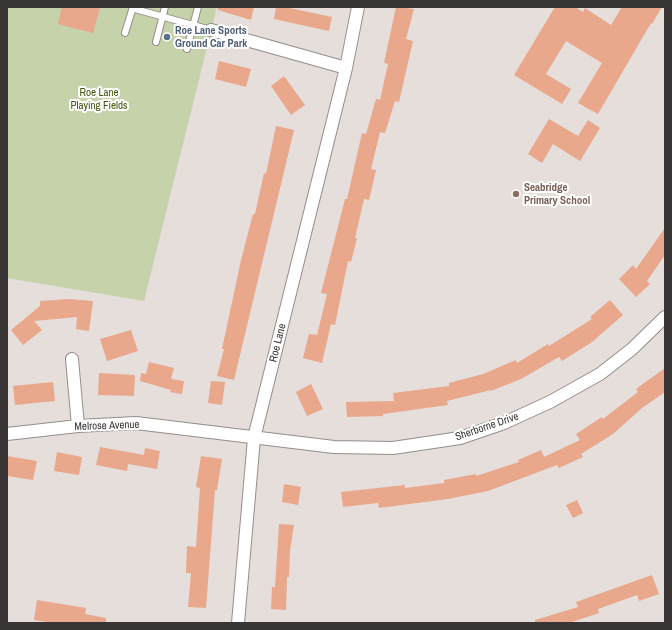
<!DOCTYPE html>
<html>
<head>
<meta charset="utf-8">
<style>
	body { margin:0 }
	#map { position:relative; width:672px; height:630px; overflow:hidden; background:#e5dedb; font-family:"Archivo Narrow",sans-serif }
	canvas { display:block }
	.frame { position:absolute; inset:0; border:8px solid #383534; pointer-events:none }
</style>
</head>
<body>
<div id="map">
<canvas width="672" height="630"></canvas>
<div class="frame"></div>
</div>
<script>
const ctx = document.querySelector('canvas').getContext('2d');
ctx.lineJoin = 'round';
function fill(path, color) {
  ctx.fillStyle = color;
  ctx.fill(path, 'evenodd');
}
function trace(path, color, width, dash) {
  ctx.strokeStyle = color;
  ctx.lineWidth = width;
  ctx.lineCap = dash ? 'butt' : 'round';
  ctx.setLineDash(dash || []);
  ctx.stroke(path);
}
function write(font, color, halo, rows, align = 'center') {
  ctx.font = font + ' "Archivo Narrow",sans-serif';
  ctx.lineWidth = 4;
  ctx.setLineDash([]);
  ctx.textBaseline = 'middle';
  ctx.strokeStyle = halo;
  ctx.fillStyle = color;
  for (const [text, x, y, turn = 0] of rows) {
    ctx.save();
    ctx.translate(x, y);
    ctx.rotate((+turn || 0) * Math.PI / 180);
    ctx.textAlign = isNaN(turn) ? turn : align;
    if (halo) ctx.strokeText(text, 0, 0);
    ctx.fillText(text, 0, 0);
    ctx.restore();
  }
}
const green = new Path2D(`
	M7,7H217L144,301L7,278Z`);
const building = new Path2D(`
	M62,7H100L93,33L58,24Z
	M218,7H254L251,20L218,10Z
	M276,7H285L332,17L329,31L274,19Z
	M396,7L414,9L406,39L413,41L399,102L395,101L385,133L380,132L371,169L376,170L369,200L364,199L355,238H357L351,262L348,261L335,325L331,324L322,363L303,358L309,334L317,335L327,294L321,293L345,199H347L362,133L366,134L376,99L380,100L388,64L384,63Z
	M555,7H575L583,12L585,8L611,25L622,7H662L652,24L651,23L598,114L578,103L602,63L566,41L546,74L571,89L562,104L514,75Z
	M219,61L251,69L246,87L215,79Z
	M284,76L305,105L291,115L271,86Z
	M549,119L578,136L588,120L600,128L580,161L553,144L542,163L528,154Z
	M276,126L294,130L234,380L217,376L224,349H222L241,260L253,214H255L264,173L266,174Z
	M665,228V255L647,281L650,284L636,297L619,279L633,265L636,269Z
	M69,299L93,301L89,331L76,329L77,317L34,321L42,330L23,345L11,330L40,306V301Z
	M610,300L623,315L592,342L562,361L559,357L521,379L491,391V390L447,401L448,405L383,414V416L347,417L346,402L394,401L393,393L449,386V383L483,374L516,360L517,363L548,344L549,346L592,319L590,317Z
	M131,330L138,351L107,361L100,339Z
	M149,362L174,368L171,379L184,381L182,394L170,392L171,390L140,381L141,373L146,374Z
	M665,368V392L642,408L613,434L581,454L583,457L559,468L557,465L488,491L448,499L379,508L378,503L343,507L341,492L405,485V488L444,483V480L476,474V476L519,462L518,460L541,450L544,457L580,440L576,434L602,417L603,419L638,392L636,389Z
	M99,373L135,375L134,396L98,395Z
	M211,381L225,382L222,405L208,403Z
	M53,382L55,401L15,405L13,386Z
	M311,384L323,409L307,416L296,392Z
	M100,447L144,455L145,448L160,451L157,469L128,464L127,471L96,465Z
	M57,452L82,457L79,475L54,471Z
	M7,456L37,461L33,480L7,476Z
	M201,456L222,459L217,490H215L206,608L188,607L191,573H186L187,546L196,547L200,488L196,487Z
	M284,484L301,487L298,505L282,502Z
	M577,500L583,513L573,518L566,505Z
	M279,524L294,525L290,551L289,577H287L286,610L271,609L272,587H275Z
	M652,575L659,594L639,601L637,595L598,609L599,613L569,623H535V620L578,607L576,602Z
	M37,600L86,608L85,614L106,618V623H53L34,620Z`);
const lane = new Path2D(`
	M134,7L135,9L211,30
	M125,33L133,7
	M156,42L165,7
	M187,49L198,7`);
const street = new Path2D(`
	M211,30L346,68
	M72,359L78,426
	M7,434L78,426L136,423L334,447L393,448L460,438L504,423L550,402L600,374L632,349L665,317
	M238,623L254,438L346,68L358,7`);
const markers = [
	[167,37,4,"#5c6f8a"],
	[516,194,4,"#8d6e63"]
];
const serviceNames = [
	["Roe Lane Sports",175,31],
	["Ground Car Park",175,44]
];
const parkNames = [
	["Roe Lane",99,93],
	["Playing Fields",99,106]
];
const educationNames = [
	["Seabridge",524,188],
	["Primary School",524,201]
];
const streetNames = [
	["Roe Lane",278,343,-76],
	["Melrose Avenue",107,426,-2],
	["Sherborne Drive",487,427,-19]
];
fill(green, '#c5d2aa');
fill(building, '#e9a78b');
trace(lane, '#948d8b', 8);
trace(street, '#948d8b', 14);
trace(lane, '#fff', 6);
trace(street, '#fff', 12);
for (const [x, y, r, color] of markers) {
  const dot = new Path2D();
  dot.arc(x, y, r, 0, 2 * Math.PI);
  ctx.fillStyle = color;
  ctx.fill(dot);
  trace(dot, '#fff', 1.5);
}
write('bold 11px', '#4e5e75', '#fff', serviceNames, 'left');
write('11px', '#44550f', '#fff', parkNames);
write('bold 11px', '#785e54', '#fff', educationNames, 'left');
write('11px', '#383534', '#fff', streetNames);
</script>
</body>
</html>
